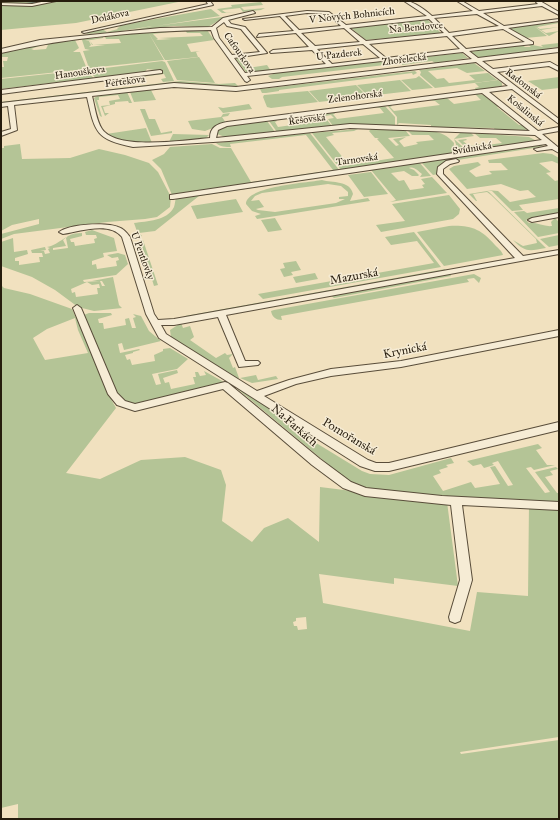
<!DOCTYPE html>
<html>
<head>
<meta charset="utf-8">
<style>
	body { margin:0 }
	#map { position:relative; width:560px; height:820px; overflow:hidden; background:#f1e1bf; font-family:"IM FELL Great Primer",serif }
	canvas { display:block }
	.frame { position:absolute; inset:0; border:2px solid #261c0d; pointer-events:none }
</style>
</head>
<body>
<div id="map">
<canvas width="560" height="820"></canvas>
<div class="frame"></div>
</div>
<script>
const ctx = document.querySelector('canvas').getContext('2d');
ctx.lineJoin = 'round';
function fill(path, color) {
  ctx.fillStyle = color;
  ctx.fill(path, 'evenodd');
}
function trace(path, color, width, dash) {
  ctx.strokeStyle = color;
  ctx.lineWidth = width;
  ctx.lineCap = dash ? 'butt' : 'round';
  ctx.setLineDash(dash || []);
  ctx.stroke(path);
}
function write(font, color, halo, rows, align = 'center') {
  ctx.font = font + ' "IM FELL Great Primer",serif';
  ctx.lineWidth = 3;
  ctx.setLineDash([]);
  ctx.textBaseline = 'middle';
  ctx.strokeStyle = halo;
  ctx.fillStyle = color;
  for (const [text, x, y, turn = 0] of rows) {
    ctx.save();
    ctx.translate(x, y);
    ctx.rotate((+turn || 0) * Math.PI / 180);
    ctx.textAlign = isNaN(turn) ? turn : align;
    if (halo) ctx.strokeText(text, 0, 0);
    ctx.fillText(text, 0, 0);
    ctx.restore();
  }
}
const green = new Path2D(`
	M1,1H183L76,23L1,30Z
	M261,2L263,5L241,7L244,10L265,8L261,10L243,12L240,8L222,10L226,13L238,12L222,13L217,9L232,7L231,5Z
	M211,9L220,16L156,26L222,17L223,18L208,27L174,26L129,31L152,26L116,32L87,34L86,33L102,29L107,32L118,29L117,28L120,27L118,26L122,25Z
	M427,19L441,33L366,40L351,28Z
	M559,22V23L537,27L540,29L559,27L541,30L546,33L559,31L549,36L534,26L547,36L525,38L508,28L530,25L533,26L531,25Z
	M168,29L173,30H168L169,32L153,34L158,39L156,40L172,39L159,38L203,36L200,33H187L185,30H207L214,40L187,44L191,52L200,51L196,52L198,57L168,60H165L148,32L164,60L89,68L83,51L90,50L85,49L82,40L83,39L103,37V38L85,41H89L91,45L89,47L105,45H92L90,41L93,45L121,43L119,39H106L105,37Z
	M75,40L79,48L73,52H80L87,69L1,78L2,73L1,67H4L3,61H7L8,57H1V53L38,44L39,46L31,49L34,50L46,49L48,45H42V43L50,42L56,44L51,42Z
	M559,43V47L549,48L553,49L486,58L478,57L471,52L521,44L525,47H531L527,44L543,47L541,45Z
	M462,53L468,58L435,63L432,61L402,65V63L282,77L279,79H272L268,76L276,73Z
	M199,57L215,83L177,80L167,61Z
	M240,57L248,68L267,65L271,71L246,72L236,59Z
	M162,61L165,62L174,81L163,82L161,79L166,78L164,74L94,83L163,73L162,71L147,69L145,72L97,80L89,70Z
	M474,63L485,71L467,73L457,68L428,71L437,79L444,78L449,83L475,80L469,75L488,73L497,80L435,88L420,75L421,72L419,70Z
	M85,70L96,80L92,78L1,89V79Z
	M415,71L417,73L413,75L412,73L279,90V91L266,93H262L260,89Z
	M419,76L433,88L412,90L401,80L416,78Z
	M559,77V88L542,90L528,81Z
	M400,80L411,91L368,96L357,85Z
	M498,80L502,83V86L476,90L475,88L479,87L475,83Z
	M180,81L219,84L235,83L239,87L177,83L1,104V102Z
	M356,85L367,96L319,102L309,91Z
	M151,90L156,100L134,102L130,92Z
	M308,91L318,102L271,108L267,107L263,97L264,95Z
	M127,92L132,103H129L128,101L115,102V104L103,107L105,113H109L105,116L101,106L110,105L109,101L120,99L118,95L99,97V100H97L102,117L100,116L94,98L99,95Z
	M477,94L485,95L500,106L497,107L519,125H523L527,129L523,131L495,130L494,128L431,127V125L399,123L397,125V117L387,105H391L392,106L390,107L394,111L440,105L435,101L429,100L447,98L454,104L481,100L476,95H463Z
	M249,104L252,109L223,113L218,107L223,108Z
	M385,106L395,117V125L333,126L328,119L334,118L331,115L325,116L323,114L334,112L335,114H333L337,119L384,113L380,108L374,107Z
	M140,109H145L149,119H155L161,133L172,131V133L151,136Z
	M230,113L228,116L222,117L226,123L205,131L192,129L188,121L221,117L223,114Z
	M276,120L277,121L275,122L278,127L327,120L332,126L277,132L269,121Z
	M267,121L275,132L225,137L217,134L219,129L227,126Z
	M146,128L152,143H125L106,134Z
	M372,128L405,130L410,136L388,138L396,146L399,145L393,139L406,137L399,141L404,147L418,144L416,142L434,140L429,135H412L407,130C424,131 442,128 454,143L453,155L342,171L312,133L358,129L354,131L332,133L334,135L326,137L349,165L394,158L377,139L379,138H375L369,131Z
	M310,133L340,171L174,195H172L161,169L152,160L164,154L170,147L212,144L220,148H231L251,182L333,170L306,135L230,144L231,147C226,147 220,147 216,143Z
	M460,133H471L474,136L454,139L463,147H465L458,140L466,139L467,140L463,141L469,146L485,143L487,145L502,143L496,138H480L474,133L529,137L539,142L455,154L456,144L454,139Z
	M173,134L209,135L205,139L169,142Z
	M20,144L22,159L70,158L99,149L125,155L149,163L158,172L171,197L170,207L157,217L145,219L107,222L14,234L1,239V234L39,224V219L12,225L1,231V148H4V146Z
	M545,144L540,147L445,162L437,168L438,174L433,175L421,162Z
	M543,153L552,154L559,158V164L552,161L539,163L551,172L546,173L555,181L559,180V199L519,205L523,210L512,211L492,191L487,190L498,191L510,202L536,197L528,190L520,191L501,184L467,189L449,169L454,166L478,162L481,165L469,171L476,177L492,174L489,171L508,170L501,163H489L488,160Z
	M419,162L431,176L420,177L422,174C418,171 414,166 409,168L414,170L419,175L418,176H412L404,171L391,173L399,181L404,180L410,190L424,188L422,185L425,184L421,179L432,177L447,193L390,202L396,200L371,170L199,196L155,231L139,233L142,236L139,237L134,223C147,221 167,221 174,207C175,204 175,201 176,198Z
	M371,172L388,194L364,197L348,175Z
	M322,180C332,183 350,180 353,194L350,201L368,198L370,201L257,219L255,216L261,214L252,211L246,204C247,186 306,183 322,180ZM328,184L341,186L348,192V196L339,197V199H345L336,203L275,212L258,210L256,209L264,207L259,200L251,201L255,196L262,193Z
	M487,191L489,192L546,248C529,251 526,253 513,240L523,246L537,243L536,239L491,195L487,192L473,194L477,201H476L469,194Z
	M449,195L460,209L459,214L453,219L381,232L376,225L405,221L392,204Z
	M236,199L243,212L197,219L191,206Z
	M559,208V214L526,220L529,223C537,222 544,227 552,226L551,222L555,218L559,222V233L538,237L514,212L524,211L527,213Z
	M275,218L282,230L268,232L261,220Z
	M449,226C471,225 481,229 495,245C498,248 502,251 503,255L444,266L417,232Z
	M92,230L114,238L117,251L103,253L104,257L92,261V265L96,264L97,269L117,266L116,261L119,260L118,257L112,258L107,255L118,253L125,255L128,264L116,275L83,280L84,282L100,281L102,286H105L102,281H92L113,277L119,305L122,308L94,311L78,307L55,290L32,277L1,266V242L13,238L14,252L27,250L28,254L15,258V261H19V265L40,262L39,257H43L42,253H32L31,250L45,247L46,250L40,251H44L45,254L50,253L48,249L50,248L47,247C61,244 67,232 81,233L69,235L63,240L66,246L53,248V250L68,248L66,238L69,235L82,233V236L70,239L71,242H74L75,246L95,243L94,239L97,238L96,235H86L85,232ZM87,282L92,285L99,284L100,288H97L98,294L76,297L75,292L72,293L71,289Z
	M414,232L441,267L263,299L258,294L434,263L417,241L391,245L385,237Z
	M559,235V245L549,247L540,239Z
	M143,240L158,285L154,286L140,241Z
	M296,261L301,270L291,272L293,275L284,277L280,269L285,268L283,263Z
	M445,269L446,271L185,317V316Z
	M315,273L318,279L296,283L293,277Z
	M450,274L451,276L334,298L331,296Z
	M474,274L481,278L479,283L474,278L467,279L469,282L281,316L282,320C276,320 272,317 271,311L274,310Z
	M1,285L4,288L30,294L72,309L76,318L89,313H111L112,315L98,319L99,323H103L104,329L126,325L125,319L129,318L132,328H136L133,318L136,317L133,314L141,316L149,331L161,341L124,350L122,343L118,344L120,353L139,349L140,350L133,352V353L125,355L127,360L130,359L132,365L155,361L154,355L163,351V349L170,348L188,359L177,369L152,374L156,385L161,384L158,374L177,370L178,373L163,378L165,383L169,382L171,389L195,384L193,377H196L195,372H198L200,376L206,375L204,371L224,382L138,405L111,399L116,408L66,473L100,479L141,460L185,457L221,470L226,485L222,521L252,542L264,528L288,518L319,542L320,487L352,491L379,498L447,502L458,586L394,578V584L319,574L323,603L470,631L477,592L528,596L529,504L393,494L354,486L234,386L312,434L308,438L362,471L370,474L389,475L451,458L454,463L446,465L448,467L439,470L441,473L433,476L443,491L471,482L475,488L500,484L490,467L495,466L508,486L513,485L498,461L492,463L494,465L484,468L481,464L473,466L467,461L538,444L542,448L536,450L547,465H555L534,470L531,467L526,468L545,493L550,492L535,472L556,467L558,469L550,471L553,475L545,477L557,493H559V737L460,752L461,754L559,740V819H18V804L1,808ZM75,318L78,330L88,353L45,360L33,338L47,329ZM306,617L307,629L298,630L297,626H294L293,622L296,621V618Z
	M181,323L183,328L190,326L194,337L190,340L216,358L225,353L227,355L233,354L229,358L233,368L235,367L239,378L238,379L171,337L170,330Z
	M256,375L258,380L276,376L278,379L252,383L240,378Z`);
const stream = new Path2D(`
	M24,4L46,1`);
const minor = new Path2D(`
	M46,1H56L32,6L1,5V3L32,4Z
	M206,1H210L213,5L84,33L82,32L208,4Z
	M404,1C414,1 424,9 432,16L473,11L457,1H462L479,11L538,4L536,2L540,1L559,12V15L542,6L483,13L504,26L559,19V21L508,28L533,42V44L469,51L478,58L559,48V52L482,61L493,69L550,62L559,67V71L549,66L497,72L559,119V124L512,89L489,92L538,131L559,127V131L542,134L559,148V153L552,149L537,151L534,149L548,146L546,144L173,199H170V195L542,140L535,135L350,128L229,141L133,147C95,139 95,132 87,97L14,105L17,130L1,136V132L11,129L8,106L1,107V103L174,83L236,87L472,59L463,52L247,76L250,80L247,82L245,81L214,38L211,30C141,31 70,37 1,53V49L40,40L160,28L212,27L223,18L253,11L255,13L228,20L231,24L245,27L267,53L234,58L245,73L326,64L312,50L271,53L270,52L273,50L309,47L296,33L257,37L259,34L294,31L280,16L245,20L243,19L307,11L329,12L346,25L427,16ZM307,13L328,14L341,26L299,30L285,16ZM477,14L499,26L449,33L434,18ZM429,19L444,33L366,41L349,28ZM224,22L227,26L241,29L260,52L232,55L219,38L216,28ZM344,28L360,42L315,46L301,33ZM503,29L525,42L466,49L452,36ZM447,36L460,49L386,58L369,44ZM363,44L380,58L332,64L317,49ZM476,62L508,86L227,122C217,124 210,127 210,138C185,140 117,151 102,129C96,120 95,107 92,96L174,87L236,91ZM482,93L530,131L350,124L216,138L218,130L227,126Z
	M160,70L162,71V73L1,94V90Z
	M456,159L459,161L458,162L450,164L443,169V174L523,256L559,250V254L226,315L245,361H258L260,363L258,365L239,367L218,317L174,325H161L166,334L257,391L289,380L331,369L401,361L559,330V336L401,367L331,376L296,384L264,396L368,460L376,463H389L559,422V430L389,471H375L360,466L159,338L146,314L122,237C110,221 80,231 63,234L59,232C69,224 107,222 118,227C124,229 126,232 130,237L154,314L158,320L174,319L515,258L437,174L438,167L446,161Z
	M559,213V217L532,222L528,220L532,218Z
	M77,305L81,308L117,393L125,401L135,404L225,382L228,383L320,459L351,482L366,488L442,496L559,502V510L462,505L472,580L460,621L455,623L450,621L449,617L460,580L451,505L365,496L343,488L312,465L223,389L135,411L117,405L108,394L73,308Z`);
const farStreetnames = [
	["V Nových Bohnicích",352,16,-6],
	["Dolákova",110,17,-12],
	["Na Bendovce",416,28,-5],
	["Cafourkova",239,53,55],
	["U Pazderek",339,55,-6],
	["Zhořelecká",404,60,-7],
	["Hanouškova",80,73,-8],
	["Feřtekova",125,82,-7],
	["Radomská",523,84,37],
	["Zelenohorská",355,97,-7],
	["Košalinská",525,111,39],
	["Řešovská",307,120,-7],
	["Svídnická",472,149,-9],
	["Tarnovská",357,160,-8],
	["U Pentlovky",142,256,70]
];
const streetNames = [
	["Mazurská",354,277,-10],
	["Krynická",405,351,-11],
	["Na Farkách",294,426,41],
	["Pomořanská",349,437,31]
];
fill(green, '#b4c496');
trace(stream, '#6c7d72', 1.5);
trace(minor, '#594d3a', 2);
fill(minor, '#f6ecd5');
write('10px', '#261c0d', '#f6ecd5', farStreetnames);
write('12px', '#261c0d', '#f6ecd5', streetNames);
</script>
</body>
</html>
